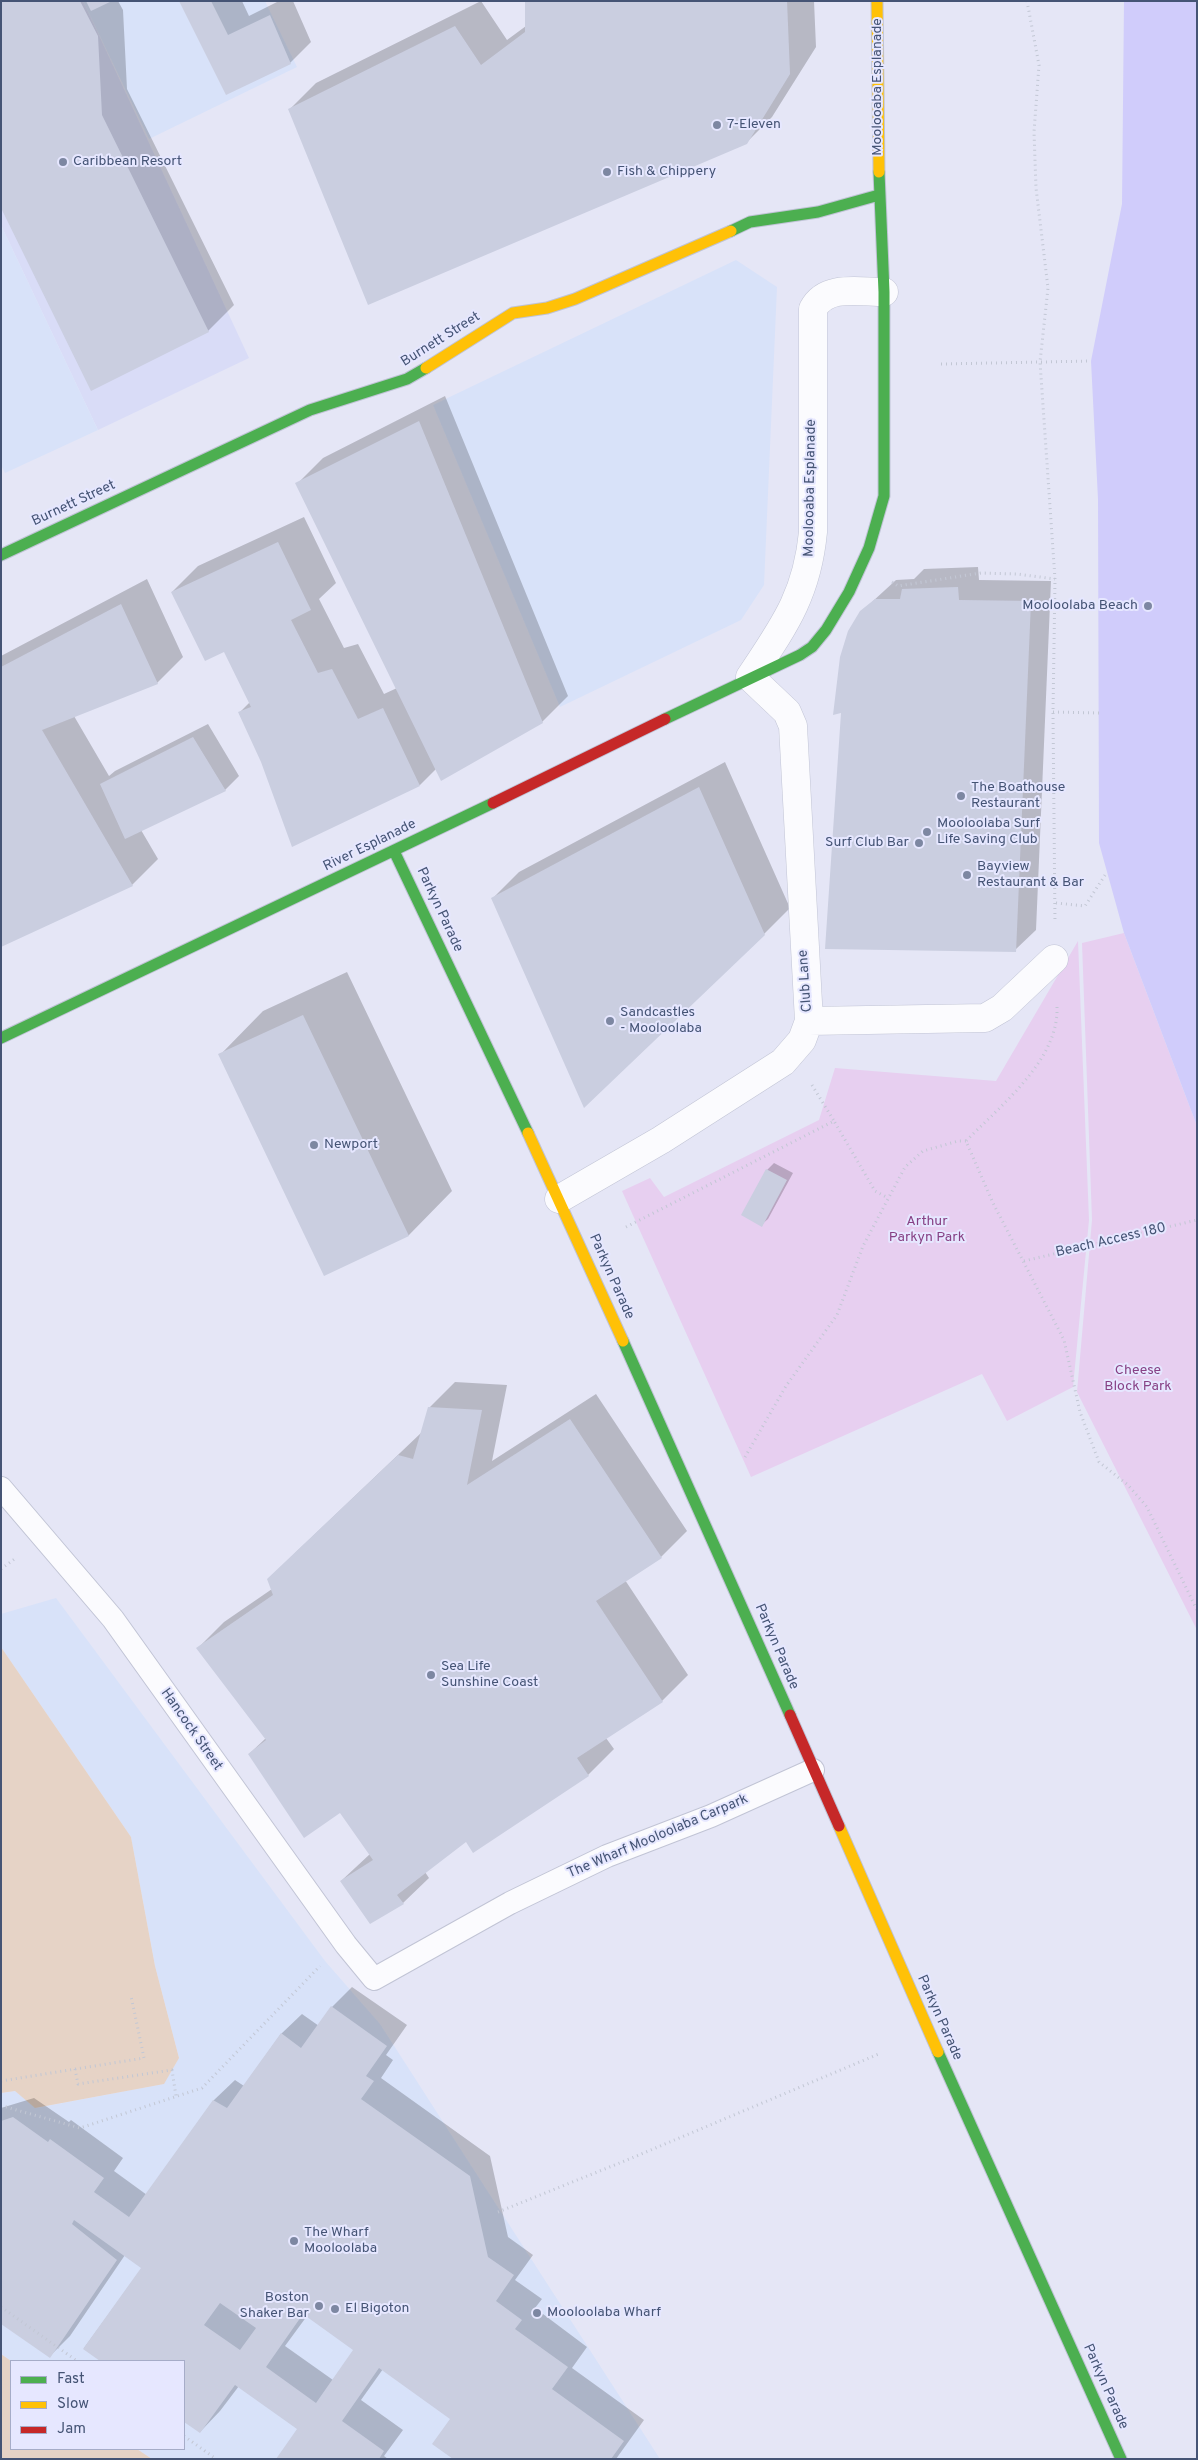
<!DOCTYPE html>
<html>
<head>
<meta charset="utf-8">
<style>
	body { margin:0 }
	#map { position:relative; width:1198px; height:2460px; overflow:hidden; background:#e5e6f6; font-family:Overpass,sans-serif }
	canvas { display:block }
	.frame { position:absolute; inset:0; border:2px solid #455475; pointer-events:none }
	.legend { position:absolute; left:10px; top:2360px; width:175px; height:90px; box-sizing:border-box; background:#e6e7ff; border:1px solid #a6acc8; margin:0; padding:6px 9px; list-style:none; font-size:15px; color:#455475 }
	.legend li { display:flex; align-items:center; gap:10px; height:25px }
	.legend b { width:25px; border:1px solid #a6acc8 }
</style>
</head>
<body>
<div id="map">
<canvas width="1198" height="2460"></canvas>
<div class="frame"></div>
<ul class="legend">
<li><b style="height:6px;background:#4caf50"></b>Fast</li>
<li><b style="height:6px;background:#ffc107"></b>Slow</li>
<li><b style="height:6px;background:#c62828"></b>Jam</li>
</ul>
</div>
<script>
const ctx = document.querySelector('canvas').getContext('2d');
ctx.lineJoin = 'round';
function fill(path, color) {
  ctx.fillStyle = color;
  ctx.fill(path, 'evenodd');
}
function trace(path, color, width, dash) {
  ctx.strokeStyle = color;
  ctx.lineWidth = width;
  ctx.lineCap = dash ? 'butt' : 'round';
  ctx.setLineDash(dash || []);
  ctx.stroke(path);
}
function write(font, color, halo, rows, align = 'center') {
  ctx.font = font + ' Overpass,sans-serif';
  ctx.lineWidth = 4;
  ctx.setLineDash([]);
  ctx.textBaseline = 'middle';
  ctx.strokeStyle = halo;
  ctx.fillStyle = color;
  for (const [text, x, y, turn = 0] of rows) {
    ctx.save();
    ctx.translate(x, y);
    ctx.rotate((+turn || 0) * Math.PI / 180);
    ctx.textAlign = isNaN(turn) ? turn : align;
    if (halo) ctx.strokeText(text, 0, 0);
    ctx.fillText(text, 0, 0);
    ctx.restore();
  }
}
const residential = new Path2D(`
	M1,1H83L249,358L98,430L1,225Z`);
const commercial = new Path2D(`
	M83,1H265L297,67L149,139Z
	M1,225L98,430L5,473L1,465Z
	M736,260L777,287L764,585L741,620L560,707L433,405Z
	M56,1598L325,1961L380,2024L660,2459H152L137,2449H184V2361H11L1,2354V2093L15,2091L36,2108L163,2084L179,2058L155,1966L131,1837L1,1647V1614Z`);
const green = new Path2D(`
	M1124,933L1197,1126V1630L1077,1392L1092,1220L1082,943Z
	M1078,941L1089,1220L1073,1387L1007,1421L982,1374L751,1477L622,1191L650,1178L664,1197L819,1120L835,1068L996,1081Z`);
const sand = new Path2D(`
	M1124,1H1197V1126L1124,933L1099,843L1098,499L1091,361L1122,204Z`);
const water = new Path2D(`
	M1,1647L131,1837L155,1966L179,2058L164,2084L35,2108L15,2091L1,2093Z
	M1,2354L11,2361V2449H137L152,2459H1Z`);
const shadow = new Path2D(`
	M1,1H118L123,10L127,89L234,305L208,331Z
	M181,1H242L249,16L279,1H293L311,42L290,63L226,93Z
	M481,1L507,40L526,26V1H814L816,47L772,117L746,143L290,109L316,83Z
	M445,396L568,696L542,722L436,769L420,785L262,761L239,713L250,702L225,651L172,592L198,566L304,517L336,583L319,599L344,648L358,644L384,694L397,688L297,484L323,458Z
	M978,567L979,580L1051,581L1036,930L1015,950L861,612L896,580L914,579L924,569Z
	M147,579L183,657L157,683L74,716L109,776L115,771L208,724L239,776L225,790L141,830L158,859L132,885L1,946V656Z
	M725,762L790,908L764,934L493,898L519,872Z
	M347,972L452,1191L409,1235L325,1274L220,1055L263,1011Z
	M774,1163L793,1173L768,1219L761,1225L767,1170Z
	M455,1382L507,1385L492,1461L596,1394L687,1531L661,1557L625,1580L688,1675L662,1701L606,1738L614,1749L588,1775L467,1840L425,1872L429,1878L403,1903L341,1881L370,1854L340,1811L249,1754L266,1738L198,1648L224,1622L272,1589L294,1554L422,1432L429,1408Z
	M352,1987L407,2025L386,2055L393,2060L381,2078L490,2156L508,2237L533,2255L515,2280L542,2299L535,2308L587,2347L572,2368L644,2420L616,2459H455L452,2418L383,2369L361,2400L403,2430L384,2456L388,2459H277L298,2429L239,2386L220,2411L200,2432L184,2420V2361H102L84,2348L143,2267L125,2255L70,2336L50,2356L1,2322V2108L34,2098L69,2122L71,2120L123,2158L114,2171L147,2195L214,2100L235,2080L244,2086L281,2034L302,2014L319,2026L332,2007ZM307,2316L355,2350L333,2380L285,2346Z`);
const building = new Path2D(`
	M1,1H80L98,36L102,115L209,332L91,391L1,208Z
	M86,1H112L91,11Z
	M179,1H211L228,35L270,15L291,64L226,95Z
	M525,1H787L790,74L747,144L368,305L288,109L455,26L481,65L525,32Z
	M419,421L543,723L441,781L295,483Z
	M278,542L311,610L291,620L318,673L332,669L358,719L383,708L420,786L292,847L261,762L238,712L251,707L224,652L205,661L171,592Z
	M958,587L959,600L1031,601L1016,952L825,949L841,713L833,715L840,657L848,631L860,611L875,599H900L902,589Z
	M121,604L158,684L42,730L133,886L1,947V667Z
	M193,737L226,791L125,839L100,784Z
	M699,787L765,935L584,1108L491,898Z
	M303,1015L409,1236L324,1276L218,1054Z
	M766,1169L787,1180L762,1227L741,1215Z
	M428,1407L482,1410L467,1485L570,1419L662,1558L596,1601L663,1702L577,1758L589,1776L473,1853L466,1842L397,1895L404,1904L370,1924L340,1881L373,1860L340,1813L304,1838L248,1754L266,1740L196,1648L273,1595L267,1579L398,1455L413,1459Z
	M331,2006L387,2046L366,2076L374,2081L361,2099L470,2176L488,2257L514,2275L496,2301L522,2320L515,2329L568,2367L552,2389L624,2441L611,2459H453L432,2444L450,2419L379,2368L342,2421L384,2451L379,2459H276L297,2429L235,2385L200,2433L184,2422V2361H100L83,2349L141,2268L74,2220L72,2224L117,2260L50,2358L1,2324V2121L13,2117L48,2142L50,2139L104,2178L94,2192L129,2217L213,2100L227,2108L281,2033L301,2048ZM220,2303L256,2328L240,2350L204,2325ZM303,2314L353,2350L316,2403L266,2367Z`);
const path = new Path2D(`
	M1027,1L1039,65L1034,132L1036,188L1048,288L1040,362L1055,579L1053,712L1055,923
	M941,364L1091,361
	M892,582L898,586L981,573L1017,574L1055,579
	M1053,712L1099,713
	M1056,903L1085,906L1107,872
	M1057,1007C1059,1060 1000,1106 966,1141L993,1203L1064,1340L1080,1412L1099,1462L1128,1485L1147,1507L1197,1610
	M812,1085L834,1121
	M626,1227L834,1121L875,1191L888,1198
	M1024,1261L1197,1220
	M745,1457L786,1386L837,1315L863,1246L905,1167L923,1151L958,1141H966
	M1,1569L16,1558
	M75,2069L78,2084L172,2070L176,2096
	M1,2081L144,2058L131,1996
	M1,2108L6,2107L80,2128L202,2088L320,1966
	M498,2212L627,2160L881,2053
	M1,2307L77,2361
	M184,2436L216,2459`);
const lane = new Path2D(`
	M1,1488L113,1619L346,1945L374,1979L510,1903L607,1856L711,1816L813,1770`);
const street = new Path2D(`
	M809,1021L985,1018L1002,1008L1054,959
	M559,1199L661,1140L783,1062L802,1040L809,1021L793,726L787,712L750,677C784,626 807,595 813,532V309C826,284 860,292 884,292`);
const fast = new Path2D(`
	M731,231L750,222L818,212L879,195
	M1,555L310,410L407,379L426,368
	M665,719L800,655L812,647L826,630L849,592L869,548L884,496V292L879,172
	M394,851L528,1133
	M1,1038L493,803
	M623,1341L790,1715
	M938,2052L1121,2459`);
const slow = new Path2D(`
	M877,1L879,172
	M426,368L513,313L547,308L575,299L731,231
	M528,1133L623,1341
	M839,1826L938,2052`);
const jam = new Path2D(`
	M493,803L665,719
	M790,1715L839,1826`);
const markers = [
	[717,125,5,"#7d87a2"],
	[63,162,5,"#7d87a2"],
	[607,172,5,"#7d87a2"],
	[1148,606,5,"#7d87a2"],
	[961,796,5,"#7d87a2"],
	[927,832,5,"#7d87a2"],
	[919,843,5,"#7d87a2"],
	[967,875,5,"#7d87a2"],
	[610,1021,5,"#7d87a2"],
	[314,1145,5,"#7d87a2"],
	[431,1675,5,"#7d87a2"],
	[294,2241,5,"#7d87a2"],
	[319,2306,5,"#7d87a2"],
	[335,2309,5,"#7d87a2"],
	[537,2313,5,"#7d87a2"]
];
const streetNames = [
	["Moolooaba Esplanade",878,87,-90],
	["Burnett Street",441,340,-32],
	["Moolooaba Esplanade",811,488,-89],
	["Burnett Street",74,504,-25],
	["River Esplanade",370,846,-26],
	["Parkyn Parade",439,910,65],
	["Club Lane",806,981,-94],
	["Beach Access 180",1111,1241,-13],
	["Parkyn Parade",611,1277,66],
	["Parkyn Parade",776,1647,67],
	["Hancock Street",191,1730,55],
	["The Wharf Mooloolaba Carpark",658,1837,-23],
	["Parkyn Parade",939,2018,66],
	["Parkyn Parade",1105,2387,66]
];
const poiNames = [
	["7-Eleven",727,125],
	["Caribbean Resort",73,162],
	["Fish & Chippery",617,172],
	["Mooloolaba Beach",1138,606,"right"],
	["The Boathouse",971,788],
	["Restaurant",971,804],
	["Mooloolaba Surf",937,824],
	["Life Saving Club",937,840],
	["Surf Club Bar",909,843,"right"],
	["Bayview",977,867],
	["Restaurant & Bar",977,883],
	["Sandcastles",620,1013],
	["- Mooloolaba",620,1029],
	["Newport",324,1145],
	["Sea Life",441,1667],
	["Sunshine Coast",441,1683],
	["The Wharf",304,2233],
	["Mooloolaba",304,2249],
	["Boston",309,2298,"right"],
	["Shaker Bar",309,2314,"right"],
	["El Bigoton",345,2309],
	["Mooloolaba Wharf",547,2313]
];
const parkNames = [
	["Arthur",927,1222],
	["Parkyn Park",927,1238],
	["Cheese",1138,1371],
	["Block Park",1138,1387]
];
fill(residential, '#d9dcf7');
fill(commercial, '#d8e2f9');
fill(green, '#e7cff0');
fill(sand, '#d0ccfb');
fill(water, '#e6d3c6');
fill(shadow, '#0003');
fill(building, '#cacee0');
trace(lane, '#c1c4d5', 24);
trace(street, '#c1c4d5', 29);
trace(fast, '#bfc3d5', 13);
trace(slow, '#bfc3d5', 13);
trace(jam, '#bfc3d5', 13);
trace(path, '#c2c7d4', 3, [1, 4]);
trace(lane, '#fbfbfe', 22);
trace(street, '#fbfbfe', 28);
trace(fast, '#4caf50', 11);
trace(slow, '#ffc107', 11);
trace(jam, '#c62828', 11);
for (const [x, y, r, color] of markers) {
  const dot = new Path2D();
  dot.arc(x, y, r, 0, 2 * Math.PI);
  ctx.fillStyle = color;
  ctx.fill(dot);
  trace(dot, '#e6e7ff', 2);
}
write('14px', '#455475', '#e6e7ff', streetNames);
write('14px', '#455475', '#e6e7ff', poiNames, 'left');
write('14px', '#874185', '#e6e7ff', parkNames);
</script>
</body>
</html>
